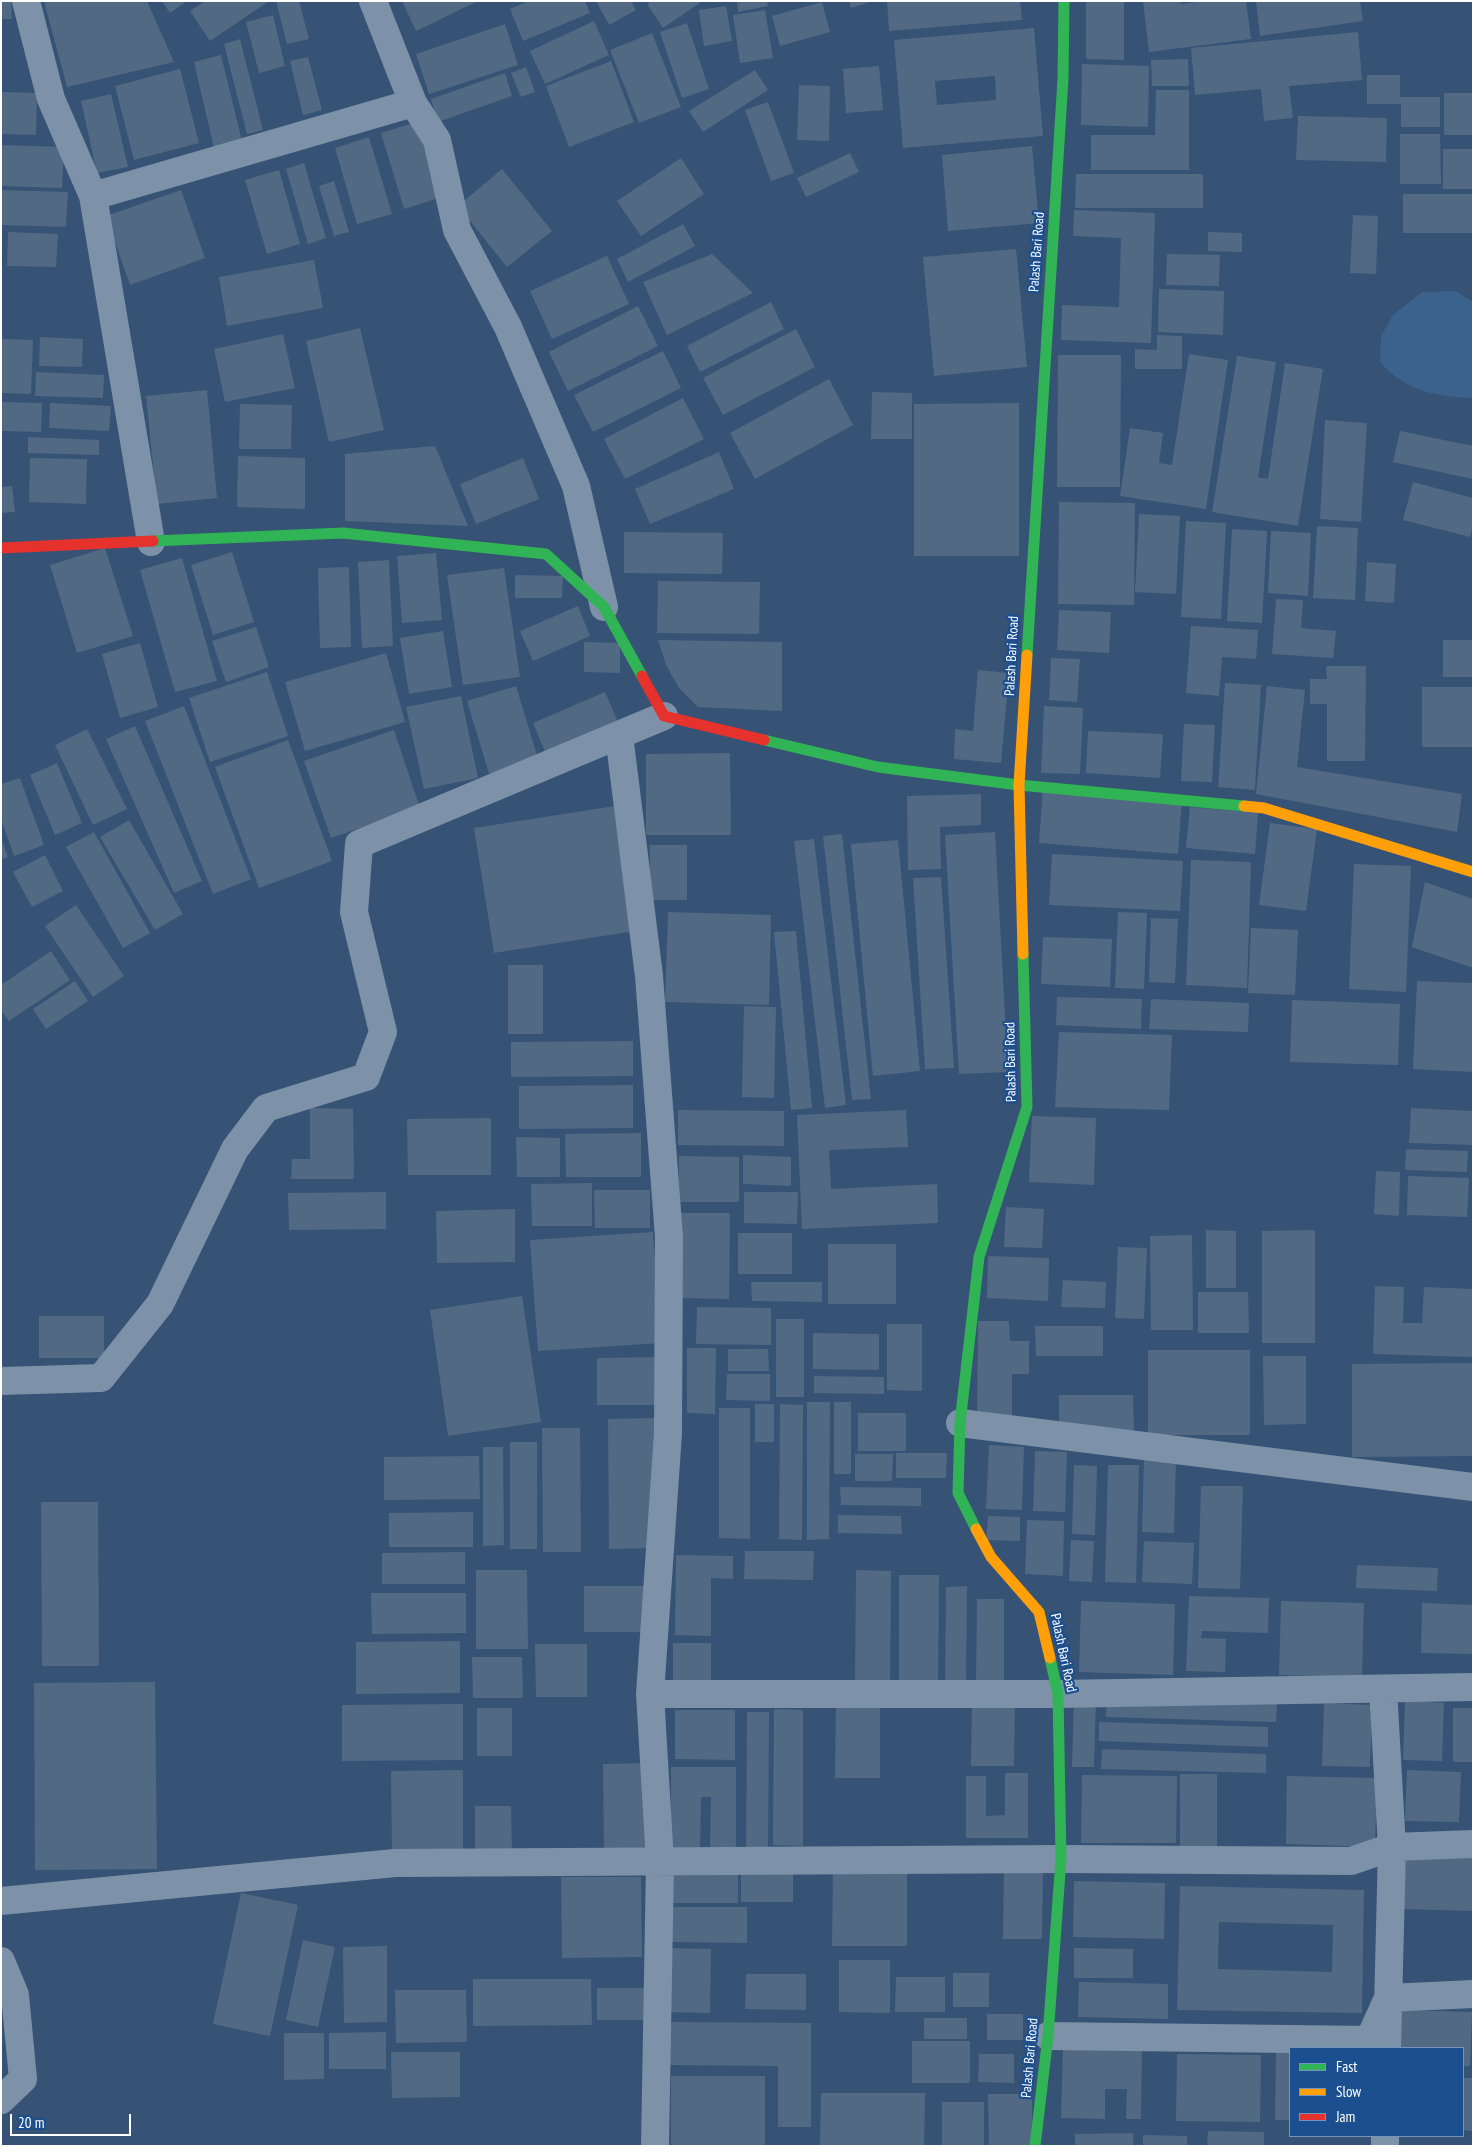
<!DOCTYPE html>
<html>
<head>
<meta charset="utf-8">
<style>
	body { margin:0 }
	#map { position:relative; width:1474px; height:2147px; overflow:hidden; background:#365274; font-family:"PT Sans Narrow",sans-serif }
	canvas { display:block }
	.frame { position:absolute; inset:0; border:2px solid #fff; pointer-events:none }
	.legend { position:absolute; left:1289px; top:2047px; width:175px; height:90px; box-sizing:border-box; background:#1b4f8f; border:1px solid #7695bc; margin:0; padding:6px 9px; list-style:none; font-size:15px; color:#fff }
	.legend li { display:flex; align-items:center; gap:10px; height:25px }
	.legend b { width:25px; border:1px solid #7695bc }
	.scale { position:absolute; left:10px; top:2114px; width:121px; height:22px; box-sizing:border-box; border:2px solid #fff; border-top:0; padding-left:6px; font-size:15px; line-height:18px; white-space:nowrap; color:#fff; -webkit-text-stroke:4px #1b4f8f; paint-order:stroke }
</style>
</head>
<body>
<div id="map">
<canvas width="1474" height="2147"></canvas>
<div class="frame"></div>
<ul class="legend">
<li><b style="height:6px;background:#30b455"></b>Fast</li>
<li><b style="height:6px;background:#ff9f0a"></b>Slow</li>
<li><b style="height:6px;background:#e5322d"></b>Jam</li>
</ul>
<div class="scale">20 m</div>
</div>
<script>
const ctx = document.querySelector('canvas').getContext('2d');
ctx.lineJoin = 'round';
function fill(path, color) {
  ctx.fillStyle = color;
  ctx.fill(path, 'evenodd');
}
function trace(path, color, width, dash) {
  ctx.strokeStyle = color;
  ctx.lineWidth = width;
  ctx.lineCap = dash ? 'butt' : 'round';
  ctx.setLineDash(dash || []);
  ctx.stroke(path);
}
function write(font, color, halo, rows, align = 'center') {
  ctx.font = font + ' "PT Sans Narrow",sans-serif';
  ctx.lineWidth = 4.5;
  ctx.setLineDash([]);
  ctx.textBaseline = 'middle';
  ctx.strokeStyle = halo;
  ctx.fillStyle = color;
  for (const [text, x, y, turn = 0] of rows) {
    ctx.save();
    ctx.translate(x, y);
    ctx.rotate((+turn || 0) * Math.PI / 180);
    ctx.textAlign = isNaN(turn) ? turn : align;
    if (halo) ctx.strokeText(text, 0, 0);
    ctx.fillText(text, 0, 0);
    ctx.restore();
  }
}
const water = new Path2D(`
	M1456,291L1473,302V398C1436,397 1405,391 1380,362L1381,336L1393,315L1422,292Z`);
const building = new Path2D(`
	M1,1H11L12,19H1Z
	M44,1H147L174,62L67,87Z
	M162,1H187L170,13Z
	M205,1H269L210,41L190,11Z
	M276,1H299L309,39L287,44Z
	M402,1H478L416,31Z
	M529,1H585L590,13L523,41L510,9Z
	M596,1H631L636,10L609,25Z
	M651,1H703L663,28L647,4Z
	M737,1H767L768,6L738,12Z
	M849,1H870V2L851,8Z
	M887,1H1020L1022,20L889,31Z
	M1086,1H1124V60L1086,59Z
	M1143,1H1181V4L1205,1H1246L1251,39L1149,52Z
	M1256,1H1360L1363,21L1260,36Z
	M822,2L830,32L780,46L772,16Z
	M726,6L732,41L704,46L699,10Z
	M765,10L773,58L740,63L733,15Z
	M273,15L285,66L259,73L246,22Z
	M594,21L609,55L545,84L530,51Z
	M687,23L709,89L682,98L660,32Z
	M505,24L518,65L429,94L416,54Z
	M1034,28L1043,136L903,148L894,40ZM995,76L996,100L937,105L935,81Z
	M1358,32L1362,80L1289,86L1293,118L1264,121L1261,89L1195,95L1191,48Z
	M652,33L681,107L639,123L610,50Z
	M240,39L263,130L247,134L224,44Z
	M221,55L242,141L214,148L194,62Z
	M308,57L322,110L303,115L290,61Z
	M1188,59L1189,86H1152L1151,60Z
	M611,61L634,122L569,147L546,86Z
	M1082,64L1149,66L1148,127L1081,125Z
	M879,66L883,110L846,113L843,69Z
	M526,67L535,92L521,97L511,73Z
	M180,69L199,143L134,160L115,86Z
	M755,70L768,90L703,132L689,111Z
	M505,73L512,96L438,122L431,99Z
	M1367,75H1400V97H1440V127H1401V104H1367Z
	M799,85L830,86L829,141L797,140Z
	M1156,90H1189V170H1091V135H1155Z
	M1,92L37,93L36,135L1,134Z
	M1444,93H1473V135H1444Z
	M111,94L128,167L97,173L81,101Z
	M768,102L794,173L771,181L745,110Z
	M1298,116L1387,118L1386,162L1296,160Z
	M420,121L442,197L404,209L381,133Z
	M1400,134H1440L1441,184H1400Z
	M369,137L392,214L357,224L335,148Z
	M1,145L64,147L62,188L1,186Z
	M1032,146L1039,223L948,231L942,155Z
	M1443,149H1473V189H1443Z
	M850,153L859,172L806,197L797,178Z
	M681,158L704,194L641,236L617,201Z
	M304,163L326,238L308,244L286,169Z
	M502,169L552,231L507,267L458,206Z
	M279,170L300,244L267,254L245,180Z
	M1076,174H1203V208H1075Z
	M334,181L349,232L334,236L319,186Z
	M1,190L68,192L66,227L1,225Z
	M181,190L205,258L130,285L106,216Z
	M1403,194H1473V233H1403Z
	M1074,210L1155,213L1151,343L1061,340L1062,305L1119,307L1121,238L1073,236Z
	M1353,215L1378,216L1376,274L1350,273Z
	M683,224L695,246L628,282L617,259Z
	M8,232L58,234L56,267L7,266Z
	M1208,232L1242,233V252L1208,251Z
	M1016,249L1027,367L934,376L923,257Z
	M712,254L753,293L667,335L643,282Z
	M1167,254L1220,255L1219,286L1166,285Z
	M607,256L629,304L552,339L530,291Z
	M314,260L323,308L227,326L219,277Z
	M1159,289L1224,291L1223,335L1158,332Z
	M771,302L784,329L700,372L687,346Z
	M638,306L658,346L568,391L549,352Z
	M360,328L384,430L329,442L306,341Z
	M796,329L815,367L723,415L703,378Z
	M283,334L295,388L225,402L214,349Z
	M1157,335L1182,336V369H1135V349L1157,350Z
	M40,337L83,339L82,367L39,366Z
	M2,339L33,340L31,394L1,393Z
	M663,351L681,388L593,432L574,395Z
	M1189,354L1228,360L1206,509L1120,496L1130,428L1163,433L1159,463L1172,465Z
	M1058,355H1121L1120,487H1057Z
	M1237,356L1276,362L1258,477L1268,479L1285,363L1323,369L1298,526L1212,512Z
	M36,372L104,375L103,398L35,396Z
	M829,379L853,425L755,479L730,433Z
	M207,390L217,498L157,504L146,396Z
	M872,392L912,393V439H871Z
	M683,398L704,439L625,479L604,439Z
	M1,402L42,403L41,432L1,431Z
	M50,403L111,406L109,431L49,428Z
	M1019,403V556H914V404Z
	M240,404L292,405L291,449H239Z
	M1325,420L1367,423L1361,522L1320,519Z
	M1400,431L1473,446V479L1393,462Z
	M28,437L99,440V455L28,453Z
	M435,446L468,526L345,521V454Z
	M719,452L734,489L650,524L635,489Z
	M238,456L305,458V509L237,507Z
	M30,458L87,459L86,504L29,502Z
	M523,458L539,499L476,524L460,484Z
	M1413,482L1473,498V526L1470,537L1403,520Z
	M12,486L15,512L1,513V487Z
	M1059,502L1135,503L1134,605L1058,604Z
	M1139,514L1180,516L1176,594L1135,592Z
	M1186,521L1226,523L1221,619L1181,617Z
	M1317,526L1358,528L1355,600L1313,598Z
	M1232,529L1267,531L1262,623L1227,621Z
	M1271,531L1311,533L1308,596L1268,593Z
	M624,532L723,533L722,574L624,573Z
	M105,548L133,636L77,653L50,565Z
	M232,552L254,622L213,635L191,565Z
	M436,553L442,620L402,623L397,556Z
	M182,558L217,681L175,692L140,570Z
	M389,560L393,646L362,648L358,562Z
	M1367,562L1396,564L1394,603L1365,601Z
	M349,567L351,647L320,648L318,568Z
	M504,568L520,677L463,685L447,575Z
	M515,575L563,576L562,598H515Z
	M658,581L760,582L759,634L657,633Z
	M1276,599L1303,600L1301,628L1336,631L1333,658L1272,654Z
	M578,606L590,636L533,661L520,631Z
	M1059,610L1111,612L1109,653L1057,650Z
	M1191,626L1258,630L1256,659L1222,657L1219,696L1186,693Z
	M256,627L269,667L226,682L212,641Z
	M443,631L452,687L409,694L400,638Z
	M658,640L782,642V711L698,707L679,688L666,665Z
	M1443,640H1473V677H1443Z
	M584,642L620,643V673L584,672Z
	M140,643L158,707L120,718L102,654Z
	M386,653L405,722L305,751L285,682Z
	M1051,658L1080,659L1077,702L1049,700Z
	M1326,666H1366L1365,761H1327V704H1310V679H1327Z
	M978,670L1009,673L1001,763L954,759L955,729L973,731Z
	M267,672L288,736L210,762L189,698Z
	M1225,683L1261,685L1255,790L1218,787Z
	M516,686L540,765L491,780L467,701Z
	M1267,686L1305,690L1297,767L1462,794L1457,832L1256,794Z
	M1422,687H1473V747H1422Z
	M605,692L618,722L546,754L533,723Z
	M461,696L478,778L424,789L406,707Z
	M184,706L251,879L213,894L145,721Z
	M1044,706L1083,708L1080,774L1041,773Z
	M1184,724L1215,725L1212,782L1181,781Z
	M135,726L202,881L174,893L106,739Z
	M87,729L127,809L93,825L55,745Z
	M394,730L420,808L331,838L304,761Z
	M1088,731L1163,734L1160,778L1086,773Z
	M288,740L332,861L259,888L215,767Z
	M730,753L731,835H646V754Z
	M57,763L82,823L55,835L30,775Z
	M20,778L44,845L14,856L1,819V784Z
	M1043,787L1182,799L1178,854L1039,843Z
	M981,794V825L940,827L941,869L908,870L907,796Z
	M615,806L635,931L494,953L474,828Z
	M1190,807L1258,813L1255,854L1186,848Z
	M129,820L183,914L155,930L100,837Z
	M1270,823L1317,829L1306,911L1259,905Z
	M94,832L150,933L123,948L66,847Z
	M995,832L1008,1072L959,1074L945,835Z
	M842,834L871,1099L852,1100L823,836Z
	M1,837L8,857L1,860Z
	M814,839L846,1105L825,1108L794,841Z
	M898,840L920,1071L873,1076L851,844Z
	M650,845H687V900H650Z
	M1052,854L1183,861L1180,911L1049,905Z
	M45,855L63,891L32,907L13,872Z
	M1191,860L1251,862L1247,988L1186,985Z
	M1354,864L1411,866L1406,992L1349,989Z
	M941,877L954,1068L925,1069L913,878Z
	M1425,882L1473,899V968L1412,947Z
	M76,905L124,976L93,997L45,926Z
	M668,912L771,915L769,1005L665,1002Z
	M1118,912L1147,913L1144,989L1115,988Z
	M1151,918L1178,919L1175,983L1149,982Z
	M1251,928L1298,930L1295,995L1248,993Z
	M796,931L812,1108L791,1110L774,932Z
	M1043,937L1112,939L1110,987L1041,984Z
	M51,951L70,980L9,1021L1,1010V985Z
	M508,965H543V1034H508Z
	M75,981L88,1001L46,1029L33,1009Z
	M1417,981L1473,983V1072L1413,1069Z
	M1057,997L1142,999L1141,1029L1056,1025Z
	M1151,999L1249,1003L1248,1032L1149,1029Z
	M1292,1000L1400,1004L1398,1065L1290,1062Z
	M744,1006L776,1007L774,1098L742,1097Z
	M1059,1032L1172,1035L1169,1110L1055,1107Z
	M633,1041V1076L511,1077V1042Z
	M633,1085V1128L519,1129V1086Z
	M310,1108L353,1109L354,1179H291L292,1159H310Z
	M1411,1108L1473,1111V1145L1409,1143Z
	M678,1110L784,1111V1146L678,1145Z
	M906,1110L908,1147L829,1150L831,1189L937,1184L938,1223L802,1229L797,1115Z
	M1032,1116L1096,1118L1094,1185L1029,1182Z
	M491,1118V1175H408L407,1119Z
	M641,1133V1177H566L565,1134Z
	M516,1137L560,1138V1177H517Z
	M1406,1149L1468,1151L1467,1172L1405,1170Z
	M743,1155L791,1157V1186L743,1184Z
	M679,1156L739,1157V1202H679Z
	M1376,1171L1400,1172L1399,1216L1374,1214Z
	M1408,1176L1469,1178L1467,1217L1407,1215Z
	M592,1183V1226H532L531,1184Z
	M594,1190H650V1228H595Z
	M386,1192V1229L289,1230L288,1193Z
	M744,1192H798L797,1224L744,1223Z
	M1006,1207L1044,1209L1042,1248L1004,1247Z
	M515,1209V1262L437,1263L436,1211Z
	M678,1213H730L729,1299L678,1298Z
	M1206,1230L1236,1231V1288H1206Z
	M1315,1230V1343H1262V1231Z
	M653,1232L661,1343L538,1351L530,1240Z
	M738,1233H792V1274H738Z
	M1192,1235L1193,1330H1151L1150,1236Z
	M828,1244H896V1304H828Z
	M1118,1247L1147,1248L1144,1319L1115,1318Z
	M988,1256L1049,1258L1048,1301L987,1298Z
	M1063,1280L1106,1282L1105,1308L1061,1307Z
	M751,1282H822V1302L752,1301Z
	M1375,1286L1404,1287L1403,1323H1422L1424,1287L1473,1289L1472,1357L1373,1354Z
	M1198,1292H1248L1249,1333H1198Z
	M522,1296L541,1422L448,1436L430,1310Z
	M697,1307L771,1308V1345L696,1344Z
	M39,1316H104V1358H39Z
	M776,1319H804V1397H776Z
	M978,1321H1009L1010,1341H1029V1374H1012V1418H977Z
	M887,1324H922V1391L887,1390Z
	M1035,1326H1103V1356H1036Z
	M813,1333L879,1334V1370L813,1369Z
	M687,1348H716L715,1414L687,1413Z
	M728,1349H768L769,1371H728Z
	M1148,1350H1250V1435H1148Z
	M1263,1356H1306V1424L1264,1425Z
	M660,1357L661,1405H597V1358Z
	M1473,1363V1456L1352,1457V1364Z
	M727,1374H770V1401L726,1400Z
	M814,1376L884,1377V1394L814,1393Z
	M1059,1395H1133L1134,1431H1059Z
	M807,1402H830L829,1539L807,1540Z
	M834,1402H851V1474H834Z
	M755,1404H774V1442H755Z
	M780,1404L803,1405L802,1540L779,1539Z
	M719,1408H750V1539L719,1538Z
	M858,1413H906V1451H858Z
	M656,1418V1548L609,1549L608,1419Z
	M542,1428H580L581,1552H543Z
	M510,1442H537V1549H510Z
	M989,1445L1024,1447L1022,1510L986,1509Z
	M483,1447H503L504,1545L483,1546Z
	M1035,1451L1067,1452L1065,1512L1033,1511Z
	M896,1453H947L946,1478H896Z
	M855,1454H893L892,1481H855Z
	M479,1456L480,1499L384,1500V1457Z
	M1144,1458L1176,1459L1174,1533L1142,1532Z
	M1074,1465L1097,1466L1095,1535L1072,1534Z
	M1108,1465H1139L1136,1583L1105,1582Z
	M1201,1486H1243L1240,1589L1198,1588Z
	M840,1487L921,1488V1506L841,1505Z
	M41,1502H98L99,1666H42Z
	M473,1512V1547H389V1513Z
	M838,1515L901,1516L902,1534L838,1533Z
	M988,1516L1020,1517V1541L986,1540Z
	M1027,1520L1064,1521L1063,1576L1025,1574Z
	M1071,1540L1094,1541L1092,1582L1069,1581Z
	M1144,1541L1194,1543L1192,1584L1142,1582Z
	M745,1551H814L813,1580L744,1579Z
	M465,1552V1584H382V1553Z
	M676,1555L733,1556V1579L711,1578V1636L675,1635Z
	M1357,1565L1438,1568L1437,1591L1356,1588Z
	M476,1570H527L528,1649H476Z
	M856,1570L891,1571L890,1688H855Z
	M899,1575H939L938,1691H899Z
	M584,1586H646V1632H584Z
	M967,1586L966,1687H945L946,1587Z
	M371,1593H466V1633L372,1634Z
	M1189,1596L1269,1598L1268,1633L1202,1631L1201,1638L1226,1639L1225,1672L1186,1671Z
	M977,1599H1004V1686L976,1685Z
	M1081,1601L1175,1604L1173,1675L1079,1672Z
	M1281,1601L1364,1603L1362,1677L1279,1675Z
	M1422,1603L1473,1605V1654L1421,1653Z
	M460,1641V1693L356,1694V1642Z
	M673,1643H711V1685H673Z
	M535,1644H587V1697H536Z
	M472,1657H522L523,1698H473Z
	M155,1682L157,1869L35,1870L34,1683Z
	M972,1698H1015L1014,1766H971Z
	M1074,1699L1096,1700L1094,1767H1072Z
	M1107,1699L1277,1704L1276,1722L1106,1717Z
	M1405,1701L1444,1703L1442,1761L1403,1760Z
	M836,1703H880V1778H835Z
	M1324,1703L1372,1705L1370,1767L1322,1766Z
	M463,1704V1760L342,1761V1705Z
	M477,1708H512V1756H477Z
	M1453,1708H1473V1762H1453Z
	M774,1709L803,1710V1846L773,1845Z
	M675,1710H735V1760L675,1759Z
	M747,1712H769L768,1849H746Z
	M1099,1722L1268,1727V1747L1099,1741Z
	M1102,1749L1266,1754V1773L1101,1769Z
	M651,1763L652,1852H604L603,1764Z
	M671,1767H736V1855L710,1854L711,1797H701L700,1854H671Z
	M463,1770V1852L392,1853L391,1771Z
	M1407,1770L1461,1772L1459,1822L1405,1821Z
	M1005,1773H1028V1838H966V1776H986V1816L1005,1815Z
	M1180,1774H1217V1851H1180Z
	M1082,1775L1177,1776L1176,1843H1081Z
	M1287,1776L1377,1778L1375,1847L1286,1844Z
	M475,1806H511L512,1856H475Z
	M1402,1851L1473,1853V1911L1401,1909Z
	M1004,1864H1043L1042,1939H1003Z
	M833,1866L907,1867V1946H832Z
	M670,1872L738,1873V1903H670Z
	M741,1873L793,1874V1902H741Z
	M561,1877H641L642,1957L562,1958Z
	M1074,1881L1165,1883L1164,1939L1073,1937Z
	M1180,1886L1364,1890L1362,2013L1177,2010ZM1219,1922L1333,1925L1332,1972L1218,1969Z
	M241,1893L298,1905L270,2036L213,2024Z
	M670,1907H747V1943L669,1942Z
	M303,1940L335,1947L318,2027L286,2020Z
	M387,1946V2022L344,2023L343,1947Z
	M665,1948L711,1949L710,2013L664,2012Z
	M1074,1948L1133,1949V1978H1074Z
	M839,1960H890V2013L839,2012Z
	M953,1973H989V2007H953Z
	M746,1974H806V2010L745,2009Z
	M896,1977H945V2012H895Z
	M473,1979H591L592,2025L473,2026Z
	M1079,1982L1168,1984V2019L1078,2017Z
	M597,1988H647V2020H597Z
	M395,1990H466L467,2042L396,2043Z
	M1401,2010L1472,2012L1470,2066H1463V2048H1400Z
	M987,2014H1023V2040H987Z
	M924,2018H967V2039H924Z
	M670,2022L811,2023V2127H778V2066L669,2065Z
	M386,2032V2069H329V2033Z
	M284,2033H324V2079L284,2080Z
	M912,2041H970V2083H912Z
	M1063,2046L1142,2047L1141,2119H1126L1127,2089H1105V2119L1061,2118Z
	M1276,2050H1290V2120H1275Z
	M391,2052H460V2097L392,2098Z
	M979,2054H1014V2083L978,2082Z
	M1177,2054L1261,2055L1260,2122L1176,2121Z
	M671,2076H765V2146L671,2145Z
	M1463,2078H1473V2131L1463,2130Z
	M821,2093H925L924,2146H820Z
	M988,2094H1032V2146H989Z
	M942,2102H984V2146H942Z
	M1208,2131L1264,2132V2146H1207Z
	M1133,2133L1134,2146H1075V2134Z
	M1143,2135L1187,2136V2146H1143Z`);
const street = new Path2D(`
	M26,1L51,99L93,196L151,542
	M413,103L437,140L457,230L508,327L576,486L604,607
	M93,196L413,103L373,1
	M619,735L649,976L669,1237L668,1433L650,1694L660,1862L655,2146
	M1,1381L101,1378L160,1304L235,1149L266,1108L366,1077L383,1032L354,912L359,844L664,716
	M960,1423L1473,1487
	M1383,1689L1392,1847L1387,2048
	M650,1694H1058L1473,1687
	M1,1901L395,1863L1061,1859L1351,1861L1392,1847L1473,1844
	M1,1961L15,1995L23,2079L1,2100
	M1048,2036L1369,2040L1388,1998L1473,1994
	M1385,2146V2136`);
const fast = new Path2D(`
	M153,541L343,533L546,554L604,607L642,676
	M1027,655L1063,79L1064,1
	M764,740L878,767L1019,785L1244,806
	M976,1529L958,1493L960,1423L979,1257L1027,1107L1023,954
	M1035,2146L1048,2036L1061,1859L1058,1694L1050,1658`);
const slow = new Path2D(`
	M1244,806L1264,808L1473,872
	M1023,954L1019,785L1027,655
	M976,1529L991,1557L1039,1612L1050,1658`);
const jam = new Path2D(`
	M1,548L153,541
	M642,676L664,716L764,740`);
const streetNames = [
	["Palash Bari Road",1037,252,-86],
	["Palash Bari Road",1012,656,-87],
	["Palash Bari Road",1011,1062,-91],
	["Palash Bari Road",1063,1653,78],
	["Palash Bari Road",1030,2058,-85]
];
fill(water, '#3b618d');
fill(building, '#526984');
trace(street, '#7d92a8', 28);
trace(fast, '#30b455', 11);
trace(slow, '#ff9f0a', 11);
trace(jam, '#e5322d', 11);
write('14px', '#fff', '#1b4f8f', streetNames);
</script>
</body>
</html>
